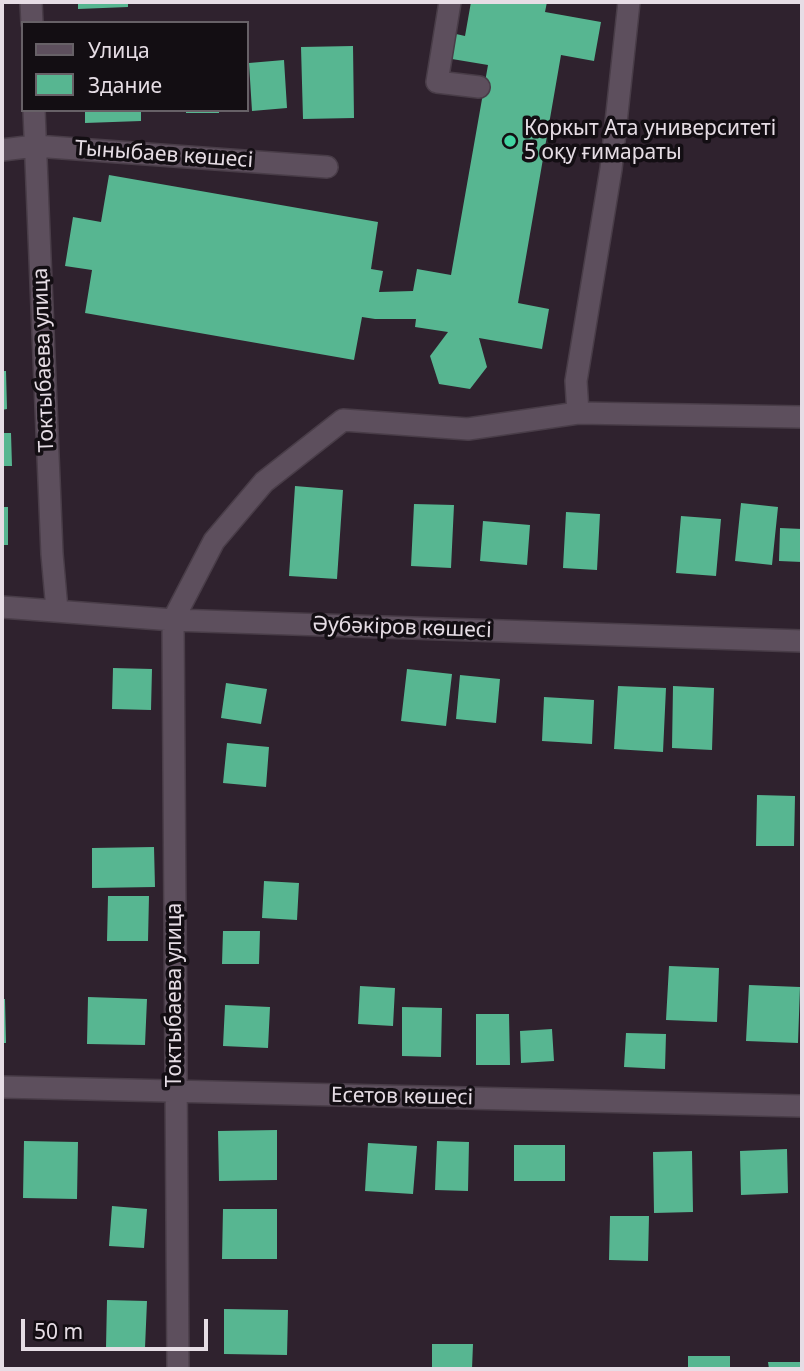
<!DOCTYPE html>
<html>
<head>
<meta charset="utf-8">
<style>
	body { margin:0 }
	#map { position:relative; width:804px; height:1371px; overflow:hidden; background:#2f222e; font-family:"Noto Sans",sans-serif }
	canvas { display:block }
	.frame { position:absolute; inset:0; border:4px solid #e6dde5; pointer-events:none }
	.legend { position:absolute; left:21px; top:21px; width:228px; height:91px; box-sizing:border-box; background:#130e13; border:2px solid #676167; margin:0; padding:9px 12px; list-style:none; font-size:21px; color:#e6dde5 }
	.legend li { display:flex; align-items:center; gap:14px; height:35px }
	.legend b { width:35px; border:2px solid #676167 }
	.scale { position:absolute; left:21px; top:1319px; width:187px; height:32px; box-sizing:border-box; border:4px solid #e6dde5; border-top:0; padding-left:9px; font-size:21px; line-height:24px; white-space:nowrap; color:#e6dde5; -webkit-text-stroke:5px #130e13; paint-order:stroke }
</style>
</head>
<body>
<div id="map">
<canvas width="804" height="1371"></canvas>
<div class="frame"></div>
<ul class="legend">
<li><b style="height:9px;background:#5d4f5d"></b>Улица</li>
<li><b style="height:19px;background:#57b691"></b>Здание</li>
</ul>
<div class="scale">50 m</div>
</div>
<script>
const ctx = document.querySelector('canvas').getContext('2d');
ctx.lineJoin = 'round';
function fill(path, color) {
  ctx.fillStyle = color;
  ctx.fill(path, 'evenodd');
}
function trace(path, color, width, dash) {
  ctx.strokeStyle = color;
  ctx.lineWidth = width;
  ctx.lineCap = dash ? 'butt' : 'round';
  ctx.setLineDash(dash || []);
  ctx.stroke(path);
}
function write(font, color, halo, rows, align = 'center') {
  ctx.font = font + ' "Noto Sans",sans-serif';
  ctx.lineWidth = 7;
  ctx.setLineDash([]);
  ctx.textBaseline = 'middle';
  ctx.strokeStyle = halo;
  ctx.fillStyle = color;
  for (const [text, x, y, turn = 0] of rows) {
    ctx.save();
    ctx.translate(x, y);
    ctx.rotate((+turn || 0) * Math.PI / 180);
    ctx.textAlign = isNaN(turn) ? turn : align;
    if (halo) ctx.strokeText(text, 0, 0);
    ctx.fillText(text, 0, 0);
    ctx.restore();
  }
}
const building = new Path2D(`
	M78,2H128V7L78,9Z
	M471,2L498,4L499,2H547L545,12L601,22L594,61L561,55L518,303L549,309L542,349L479,338L487,367L470,389L439,384L430,356L448,332L415,327L416,319H375L362,317L354,360L85,313L92,270L65,266L73,217L101,222L109,175L378,222L371,269L383,271L379,292L413,291L417,269L451,275L488,65L452,59L456,34L465,36Z
	M353,46L354,118L303,119L301,47Z
	M284,60L287,108L252,111L249,63Z
	M85,110H141V121L85,123Z
	M186,110H219V113H186Z
	M2,371H6L7,409L2,410Z
	M2,433H11L12,466H2Z
	M295,486L343,490L337,579L289,576Z
	M741,503L778,507L772,565L735,561Z
	M414,504L454,505L451,568L411,566Z
	M2,507H8V545H2Z
	M566,512L600,514L597,570L563,568Z
	M681,516L721,519L716,576L676,573Z
	M483,521L530,525L527,565L480,561Z
	M780,528L802,529V562L779,561Z
	M113,668L152,669L151,710L112,709Z
	M407,669L452,674L446,726L401,721Z
	M460,675L500,679L496,723L456,719Z
	M226,683L267,689L261,724L221,718Z
	M618,686L666,688L663,752L614,749Z
	M673,686L714,688L712,750L672,748Z
	M544,697L594,700L592,744L542,741Z
	M227,743L269,747L266,787L223,783Z
	M757,795L795,796L794,846H756Z
	M154,847L155,887L92,888V848Z
	M264,881L299,883L297,920L262,918Z
	M108,896H149L148,941H107Z
	M223,931H260L259,964H222Z
	M669,966L719,968L717,1022L666,1020Z
	M749,985L800,987L798,1043L746,1041Z
	M360,986L395,988L393,1026L358,1024Z
	M88,997L147,999L145,1045L87,1044Z
	M2,999H5L6,1043H2Z
	M225,1005L270,1007L268,1048L223,1046Z
	M402,1007L442,1008L441,1057L402,1056Z
	M476,1014H509L510,1065H476Z
	M552,1029L554,1061L521,1063L520,1031Z
	M626,1033L666,1034L665,1069L624,1067Z
	M277,1130V1180L219,1181L218,1131Z
	M24,1141L78,1142L77,1199L23,1198Z
	M437,1141L469,1142L468,1191L435,1190Z
	M368,1143L417,1146L413,1194L365,1191Z
	M514,1145H565V1181H514Z
	M787,1149L788,1193L741,1195L740,1151Z
	M692,1151L693,1212L654,1213L653,1152Z
	M112,1206L147,1209L144,1248L109,1246Z
	M223,1209H277V1259H222Z
	M610,1216H649L648,1261L609,1260Z
	M107,1300L147,1301L145,1348L106,1347Z
	M224,1309L288,1310L287,1355L224,1354Z
	M432,1344H473L472,1369H432Z
	M688,1356H730V1369H688Z
	M768,1362H802V1369H769Z`);
const minor = new Path2D(`
	M31,2L32,23
	M450,2L437,82L479,87
	M34,110L52,554L57,610
	M2,150L35,146L327,167
	M578,413L576,381L611,169L629,2
	M2,607L173,620L802,641
	M2,1087L802,1106
	M178,1369L173,620L214,541L264,482L343,420L468,429L578,413L802,417`);
const markers = [
	[510,141,7,"#41d4a1"]
];
const poiNames = [
	["Коркыт Ата университеті",524,129],
	["5 оқу ғимараты",524,153]
];
const streetNames = [
	["Тыныбаев көшесі",164,155,4],
	["Токтыбаева улица",44,360,-92],
	["Әубәкіров көшесі",402,628,2],
	["Токтыбаева улица",175,995,-90],
	["Есетов көшесі",402,1097,1]
];
fill(building, '#57b691');
trace(minor, '#493d48', 24);
trace(minor, '#5d4f5d', 21);
for (const [x, y, r, color] of markers) {
  const dot = new Path2D();
  dot.arc(x, y, r, 0, 2 * Math.PI);
  ctx.fillStyle = color;
  ctx.fill(dot);
  trace(dot, '#130e13', 2.5);
}
write('21px', '#e6dde5', '#130e13', poiNames, 'left');
write('21px', '#e6dde5', '#130e13', streetNames);
</script>
</body>
</html>
